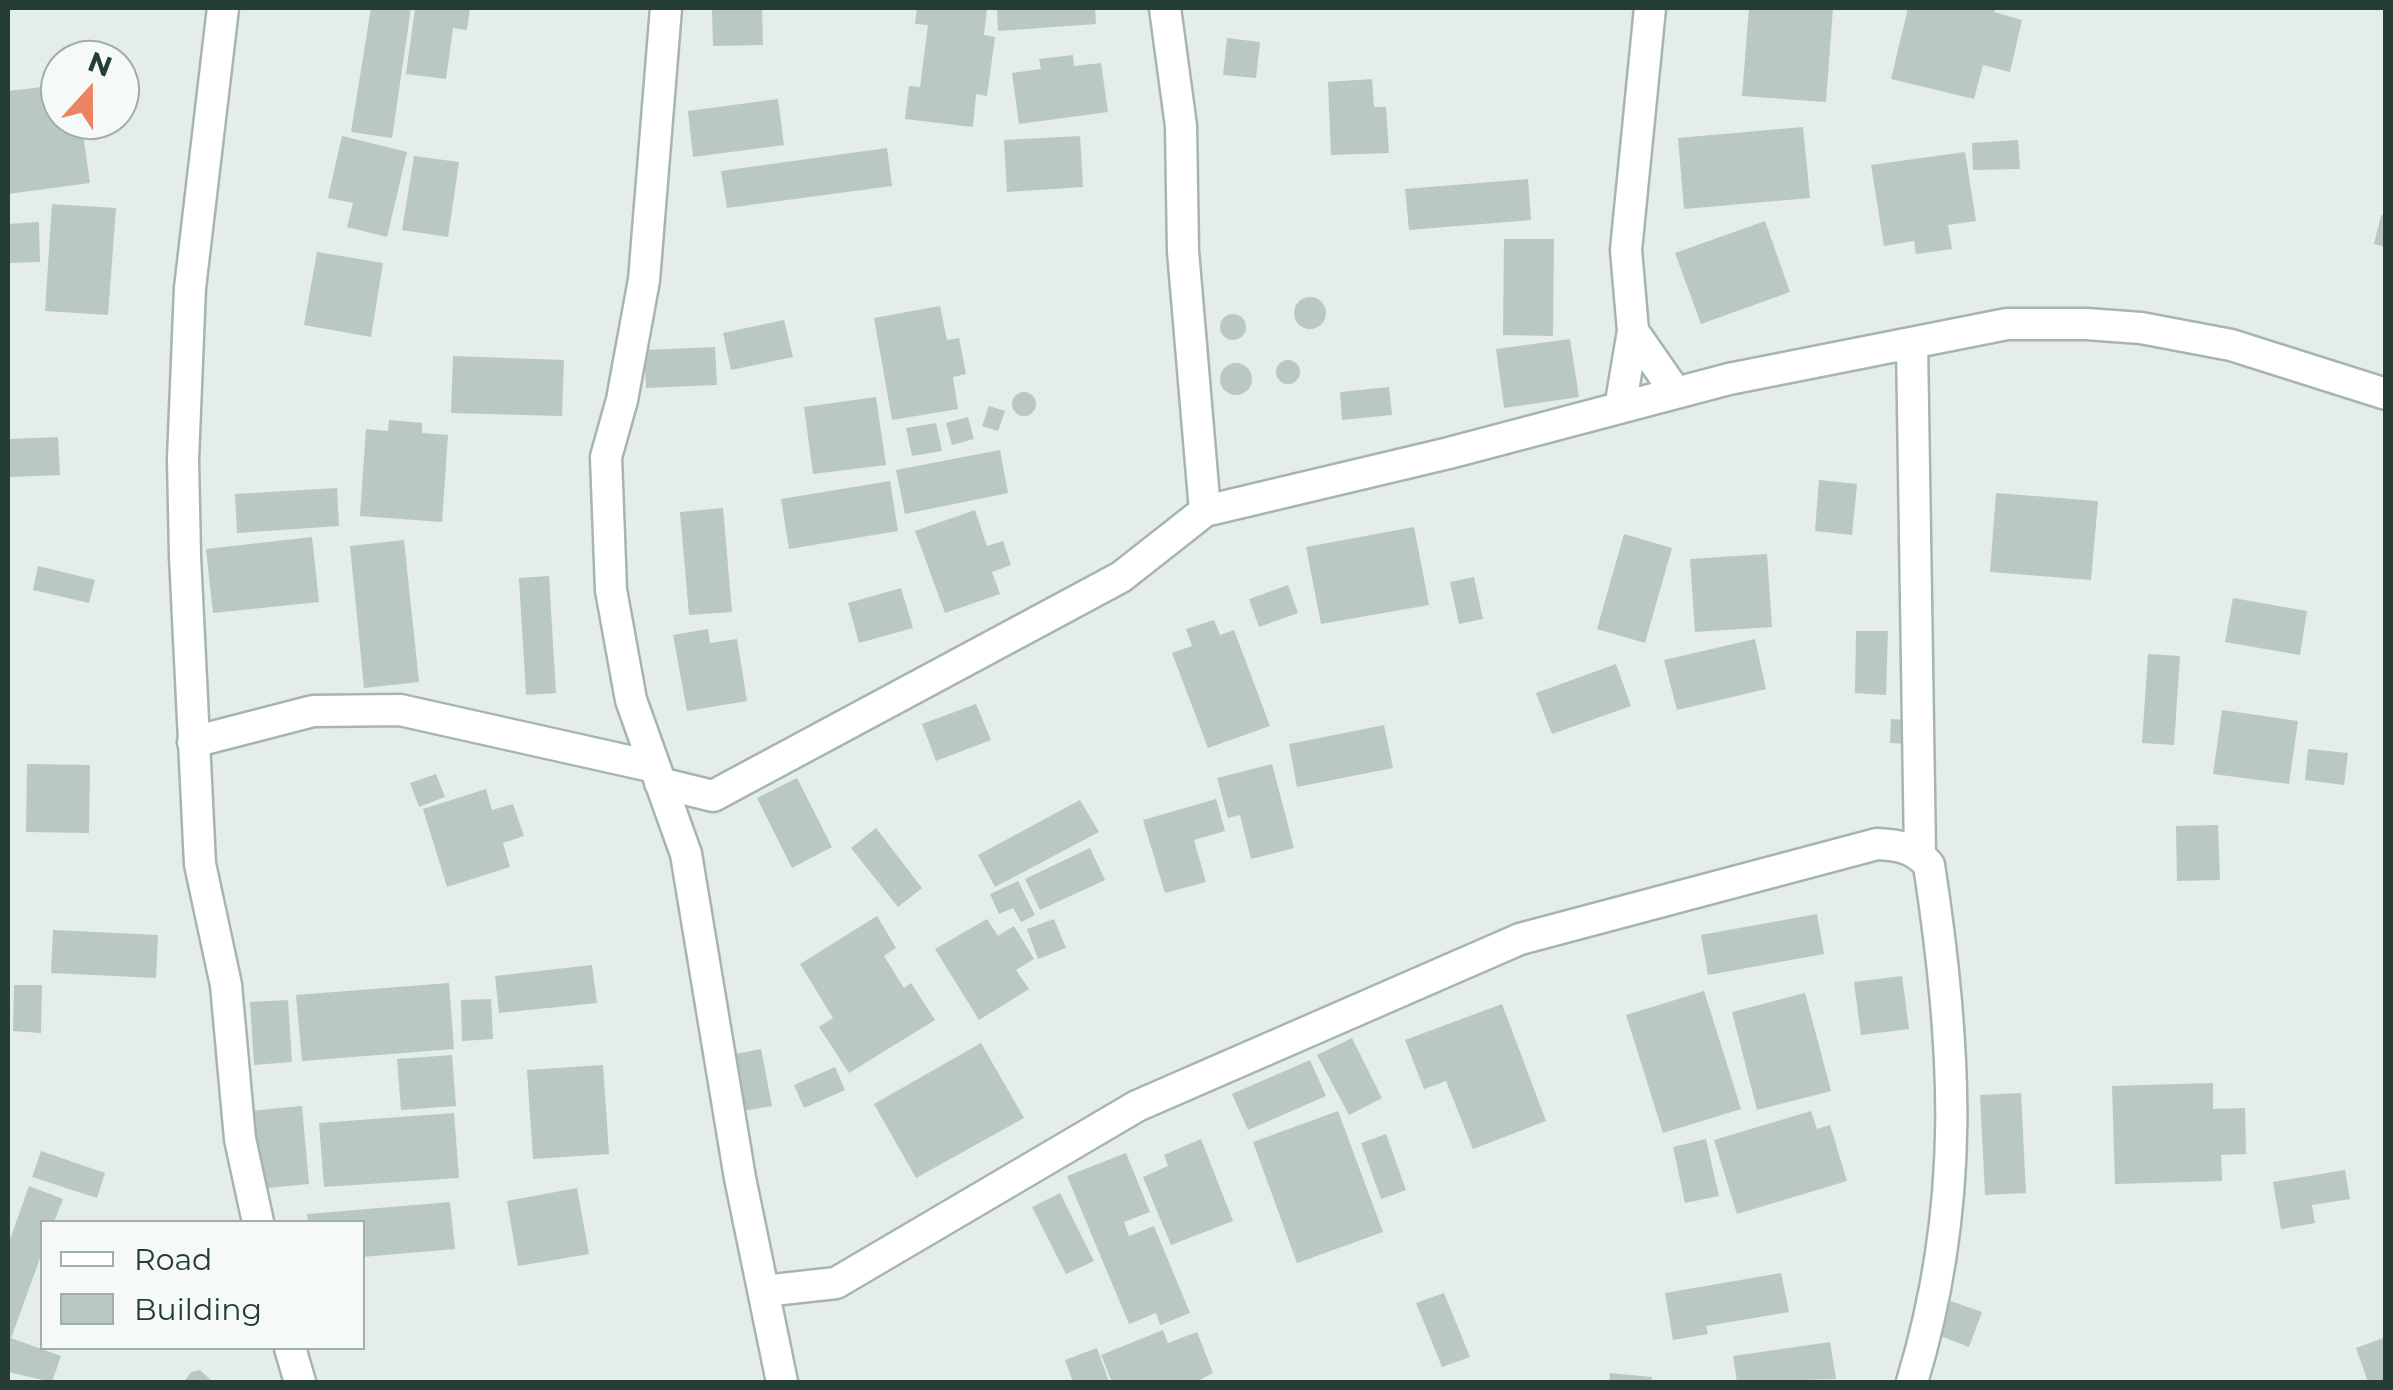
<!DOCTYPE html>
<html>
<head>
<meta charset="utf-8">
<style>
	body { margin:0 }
	#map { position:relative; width:2393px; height:1390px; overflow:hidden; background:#e4ede9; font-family:Montserrat,sans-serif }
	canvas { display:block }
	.frame { position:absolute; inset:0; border:10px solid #243e37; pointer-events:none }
	.legend { position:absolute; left:40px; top:1220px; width:325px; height:130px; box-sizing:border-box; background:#f5faf7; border:2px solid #a1afaa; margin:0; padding:12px 18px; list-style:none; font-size:30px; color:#243e37 }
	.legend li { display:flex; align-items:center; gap:20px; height:50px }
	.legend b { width:50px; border:2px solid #a1afaa }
	.north { position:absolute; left:40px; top:40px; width:100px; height:100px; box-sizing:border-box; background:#f5faf7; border:2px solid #a1afaa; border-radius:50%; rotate:21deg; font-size:28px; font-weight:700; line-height:40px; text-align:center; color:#243e37 }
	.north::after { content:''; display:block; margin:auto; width:35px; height:45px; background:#ee8361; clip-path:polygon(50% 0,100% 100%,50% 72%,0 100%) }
</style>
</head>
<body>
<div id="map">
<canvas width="2393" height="1390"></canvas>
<div class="frame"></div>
<ul class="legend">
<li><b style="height:12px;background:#fff"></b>Road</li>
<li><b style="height:28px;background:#b9c8c2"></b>Building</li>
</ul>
<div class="north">N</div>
</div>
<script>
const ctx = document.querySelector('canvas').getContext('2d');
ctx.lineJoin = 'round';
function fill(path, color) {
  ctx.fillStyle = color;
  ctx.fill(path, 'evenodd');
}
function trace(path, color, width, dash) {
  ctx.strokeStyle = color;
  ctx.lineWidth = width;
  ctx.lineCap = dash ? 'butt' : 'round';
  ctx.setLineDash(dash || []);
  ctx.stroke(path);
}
const building = new Path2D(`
	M371,8H411L392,138L351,132Z
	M415,8H470L467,30L453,28L446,79L406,74Z
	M712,8H762L763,45L713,46Z
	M917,8H987L984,35L995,37L987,96L976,94L973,127L905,119L909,86L920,87L928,25L915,24Z
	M997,8H1095L1096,24L998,31Z
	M1749,8H1833L1826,102L1742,96Z
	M1908,8H1996L1994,12L2022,20L2010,72L1983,65L1974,99L1891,79Z
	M1227,38L1260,42L1256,78L1223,75Z
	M1073,55L1074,66L1101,63L1108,112L1019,124L1012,73L1041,69L1039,59Z
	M1372,79L1374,107H1386L1389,153L1331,155L1328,82Z
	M60,85V120H100L101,131L83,133L90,183L8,194V91Z
	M778,99L784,145L693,157L688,111Z
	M1803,127L1810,198L1684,209L1678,138Z
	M342,136L407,152L387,237L347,227L353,203L328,198Z
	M1080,136L1083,187L1007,192L1004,140Z
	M2018,140L2020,169L1973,170L1972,143Z
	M887,148L892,186L727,208L721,171Z
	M1965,152L1976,221L1948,225L1952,249L1916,254L1914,241L1884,246L1871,165Z
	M414,156L459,162L448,237L402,230Z
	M1528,179L1531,220L1409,230L1405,189Z
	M52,204L116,208L108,315L45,311Z
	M2381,215L2386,216V247L2374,244Z
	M1765,221L1790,292L1701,324L1675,253Z
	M39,222L40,262L8,263V224Z
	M1504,239H1554L1553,336L1503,335Z
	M317,252L383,263L371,337L304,325Z
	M1294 313a16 16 0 1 1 32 0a16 16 0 1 1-32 0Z
	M940,306L947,340L959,338L966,374L953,377L958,409L892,420L874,318Z
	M1220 327a13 13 0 1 1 26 0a13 13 0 1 1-26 0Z
	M784,320L793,357L731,370L723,333Z
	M1570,339L1579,397L1504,408L1496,349Z
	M715,347L717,385L646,388L644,350Z
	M453,356L564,360L562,416L451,413Z
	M1276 372a12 12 0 1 1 24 0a12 12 0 1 1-24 0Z
	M1220 379a16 16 0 1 1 32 0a16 16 0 1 1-32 0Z
	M1389,387L1392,415L1342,420L1340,392Z
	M1012 404a12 12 0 1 1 24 0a12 12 0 1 1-24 0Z
	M876,397L886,465L813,474L804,407Z
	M989,406L1005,411L998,431L982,426Z
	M968,417L974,439L952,445L946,423Z
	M389,420L422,423V433L448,435L442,522L360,516L366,429L388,431Z
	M936,423L942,451L912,456L906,428Z
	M58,437L60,475L8,477V439Z
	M1000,450L1008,493L905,514L896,470Z
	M1819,480L1857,484L1852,535L1815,531Z
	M890,481L898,531L789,549L781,499Z
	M337,488L339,526L237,533L235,494Z
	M1996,493L2098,501L2091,580L1990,572Z
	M723,508L732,612L689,615L680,512Z
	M975,510L987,546L1003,541L1011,565L992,572L1000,594L945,613L915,531Z
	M1414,527L1429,605L1321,624L1306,547Z
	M1624,534L1672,548L1645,643L1597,629Z
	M312,537L319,602L213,613L206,549Z
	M404,540L419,682L364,688L350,546Z
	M1767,554L1772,627L1695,632L1690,559Z
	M38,566L95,580L89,603L33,590Z
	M549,576L556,693L526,695L519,578Z
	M1474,577L1483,619L1459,624L1450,582Z
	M1288,585L1298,613L1259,627L1249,599Z
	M901,588L913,628L859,643L848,603Z
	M2233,598L2307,611L2300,655L2225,642Z
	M1214,620L1220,635L1234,630L1270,726L1208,748L1172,653L1192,646L1186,629Z
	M708,629L710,643L737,639L747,701L687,711L673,635Z
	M1856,631H1888L1886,695L1855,693Z
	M1755,639L1766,689L1677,710L1664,660Z
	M2148,654L2180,656L2174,745L2142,743Z
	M1616,664L1631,706L1552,734L1536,693Z
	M976,704L991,740L936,761L922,724Z
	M2222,710L2298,721L2289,784L2213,774Z
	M1891,719L1909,720L1908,744L1890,743Z
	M1384,725L1393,768L1297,787L1289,744Z
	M2308,749L2348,753L2344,785L2305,780Z
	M27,764L90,765L89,833L26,832Z
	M1272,764L1294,848L1251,859L1240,815L1228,818L1217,778Z
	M436,774L445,797L419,807L410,783Z
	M797,778L832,847L792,868L757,798Z
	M486,789L492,810L513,804L524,836L503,843L510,867L447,887L423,809Z
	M1216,799L1225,831L1194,840L1206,882L1165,893L1143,820Z
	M1080,800L1099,832L995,887L978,855Z
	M2218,825L2220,880L2177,881L2176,826Z
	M876,828L922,888L898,907L851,848Z
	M1090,848L1105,880L1040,910L1025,879Z
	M1018,881L1035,915L1021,922L1013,908L999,914L990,894Z
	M1817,914L1824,954L1708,975L1701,935Z
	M877,916L896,948L884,956L904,988L911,983L935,1020L849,1073L819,1027L833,1018L800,964Z
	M987,919L998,936L1014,926L1034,959L1016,970L1029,989L979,1020L935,949Z
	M1054,919L1066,948L1038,959L1027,929Z
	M53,930L158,935L156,978L51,973Z
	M592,965L597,1003L499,1013L495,976Z
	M1902,976L1909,1029L1861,1035L1854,982Z
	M449,983L454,1049L302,1061L296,995Z
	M14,985H42L41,1033L13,1031Z
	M1704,991L1741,1109L1663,1133L1626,1015Z
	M1805,993L1831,1091L1757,1110L1732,1012Z
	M491,999L493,1039L462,1041L461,1000Z
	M288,1000L292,1062L254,1065L250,1002Z
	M1502,1004L1546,1121L1473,1149L1446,1081L1424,1089L1405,1040Z
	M1352,1038L1382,1098L1349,1115L1317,1055Z
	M981,1043L1024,1118L916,1178L874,1104Z
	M761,1049L772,1106L737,1112L726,1056Z
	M452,1055L456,1106L401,1110L397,1059Z
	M1310,1060L1326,1096L1248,1130L1232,1094Z
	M603,1065L609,1154L533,1159L527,1070Z
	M835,1067L845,1090L804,1108L794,1085Z
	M2213,1083V1109L2245,1108L2246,1154L2221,1155L2222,1181L2115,1184L2112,1086Z
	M2021,1093L2026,1193L1985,1195L1980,1095Z
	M302,1106L309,1184L257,1189L249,1111Z
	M1338,1111L1383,1232L1297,1263L1253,1142Z
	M1811,1111L1817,1129L1830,1125L1847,1181L1737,1214L1714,1140Z
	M454,1113L459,1178L324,1187L319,1123Z
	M1386,1134L1406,1190L1381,1199L1361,1143Z
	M1201,1139L1233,1221L1171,1245L1143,1177L1168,1166L1164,1155Z
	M1706,1139L1719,1196L1685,1203L1673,1147Z
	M41,1151L105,1173L97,1198L32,1177Z
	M1126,1153L1150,1212L1124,1222L1129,1236L1154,1226L1190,1313L1160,1325L1156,1313L1129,1324L1067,1176Z
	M2345,1170L2350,1199L2312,1205L2315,1223L2281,1229L2273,1182Z
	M29,1186L63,1199L54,1222H42V1253L11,1338L61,1356L52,1382L8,1372V1245Z
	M577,1188L589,1254L518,1266L507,1201Z
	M1060,1193L1094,1261L1066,1274L1032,1207Z
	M450,1202L455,1249L362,1257V1222H308L307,1214Z
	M1781,1273L1789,1312L1706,1326L1708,1334L1673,1340L1665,1293Z
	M1444,1293L1470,1357L1442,1367L1416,1303Z
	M1951,1301L1982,1312L1969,1347L1938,1335Z
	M1163,1330L1168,1343L1197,1332L1213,1373L1196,1382H1112L1101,1355Z
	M2386,1337V1382H2368L2356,1348Z
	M1830,1342L1836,1379L1737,1382L1733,1356Z
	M1097,1348L1109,1382H1073L1065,1360Z
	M200,1370L213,1382H184L191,1372Z
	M1610,1373L1652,1377L1651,1382H1609Z`);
const minor = new Path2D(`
	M223,8L190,288L183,459L185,556L200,864L226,985L240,1139L258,1222
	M666,8L644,280L622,400L606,457L611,590L631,700L686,854L740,1178L782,1382
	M1165,8L1181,126L1183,251L1205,511
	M1633,331L1676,393
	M1912,343L1920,854
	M1620,408L1633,331L1626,250L1650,8
	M193,742L313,711L400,710L655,767
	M660,783L713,796L1121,577L1205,511L1449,453L1729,379L2007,324H2086L2141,328L2231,345L2386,394
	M764,1291L836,1283L1137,1106L1520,939L1877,844C1899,845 1915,848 1929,865C1957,1046 1966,1205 1912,1382
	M290,1348L300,1382`);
fill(building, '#b9c8c2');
trace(minor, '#a7b5b0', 35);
trace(minor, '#fff', 30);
</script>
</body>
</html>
